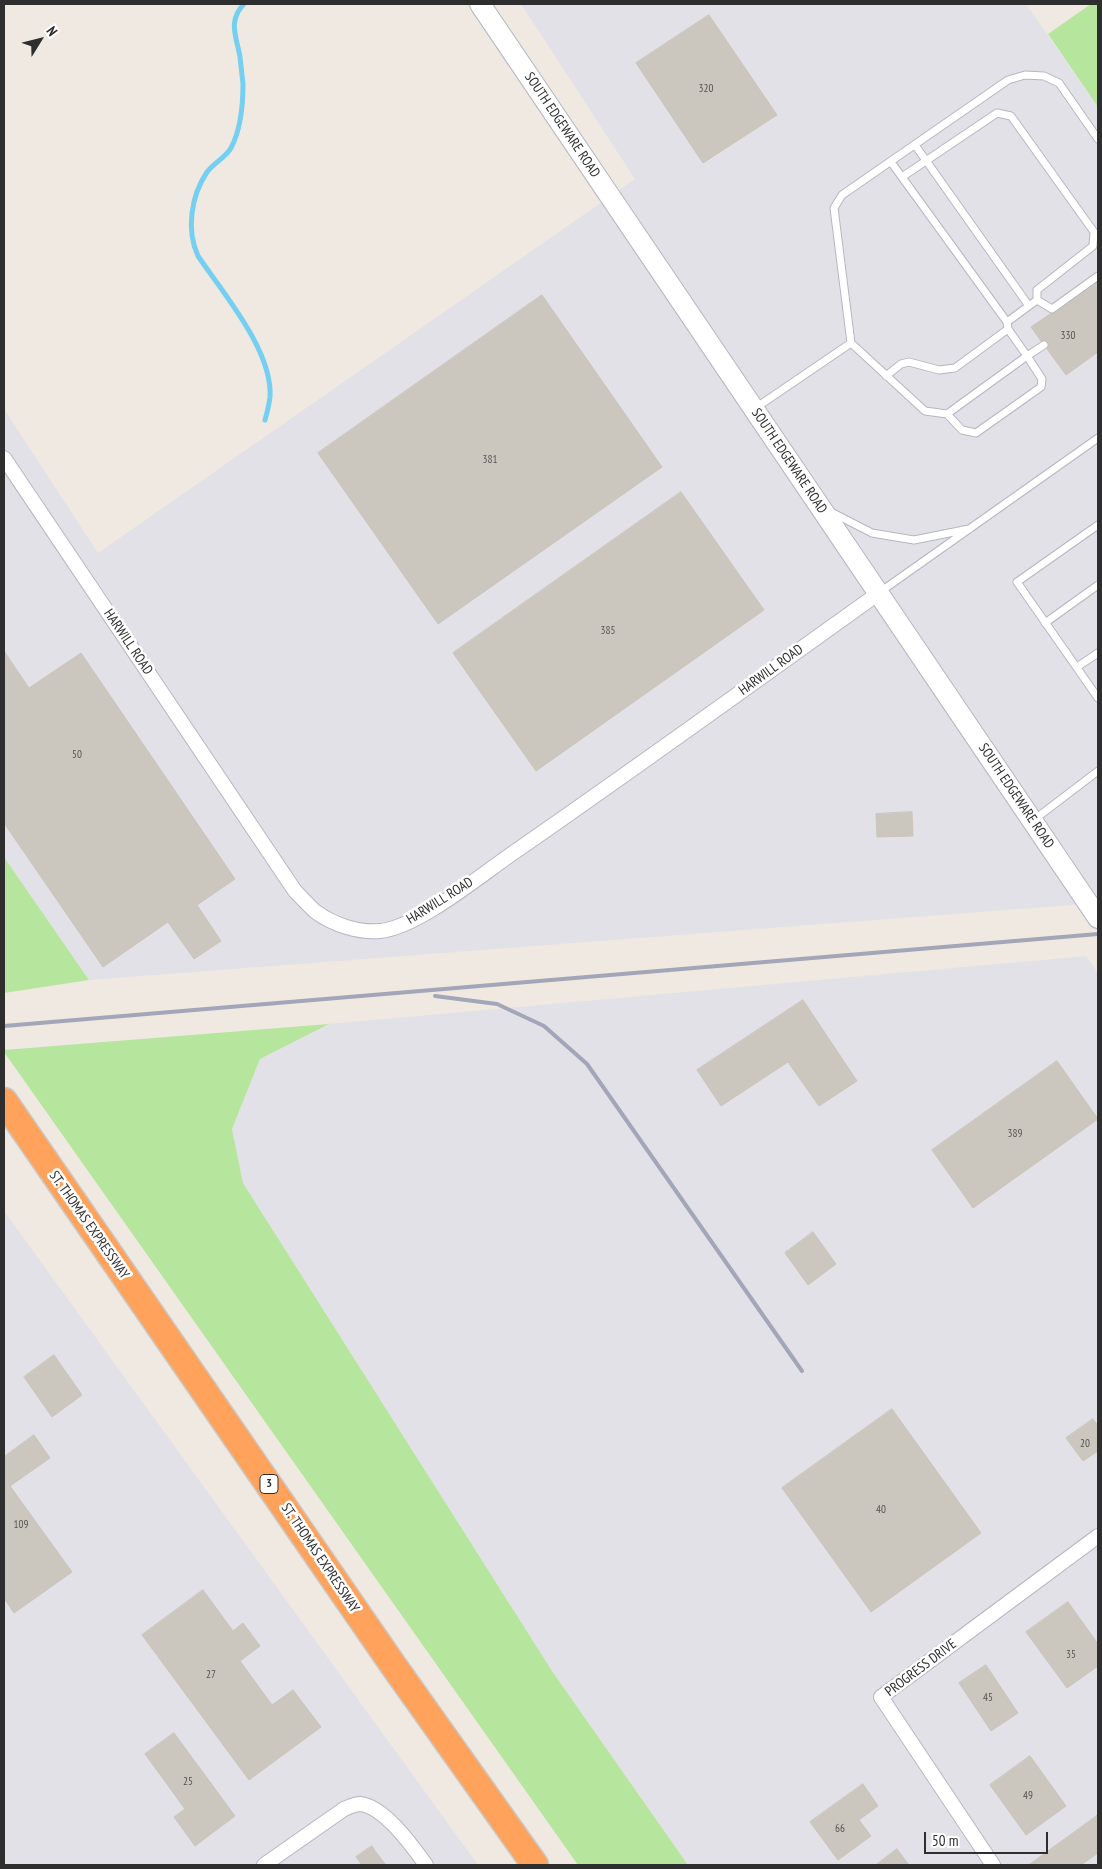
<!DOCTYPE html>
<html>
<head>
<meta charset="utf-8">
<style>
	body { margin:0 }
	#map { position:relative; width:1102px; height:1869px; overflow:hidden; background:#efe9e1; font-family:"PT Sans Narrow",sans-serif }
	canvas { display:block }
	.frame { position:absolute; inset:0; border:5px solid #2e2e2e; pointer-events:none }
	.north { position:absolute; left:15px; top:15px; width:50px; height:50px; -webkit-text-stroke:4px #fff; paint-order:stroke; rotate:54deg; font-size:14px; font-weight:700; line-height:20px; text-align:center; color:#2e2e2e }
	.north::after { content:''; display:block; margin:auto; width:18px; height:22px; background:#2e2e2e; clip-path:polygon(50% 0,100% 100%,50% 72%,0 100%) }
	.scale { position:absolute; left:924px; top:1832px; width:124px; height:22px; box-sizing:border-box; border:2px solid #2e2e2e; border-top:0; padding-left:6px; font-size:15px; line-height:18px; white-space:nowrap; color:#2e2e2e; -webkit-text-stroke:4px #fff; paint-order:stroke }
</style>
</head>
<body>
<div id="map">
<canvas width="1102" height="1869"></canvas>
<div class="frame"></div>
<div class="north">N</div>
<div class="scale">50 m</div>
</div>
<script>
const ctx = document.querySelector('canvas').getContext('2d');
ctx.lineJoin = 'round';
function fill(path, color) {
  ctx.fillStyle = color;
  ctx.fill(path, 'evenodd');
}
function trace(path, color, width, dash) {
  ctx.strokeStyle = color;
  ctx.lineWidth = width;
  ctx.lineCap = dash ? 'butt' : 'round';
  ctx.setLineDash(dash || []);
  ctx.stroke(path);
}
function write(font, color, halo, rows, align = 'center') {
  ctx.font = font + ' "PT Sans Narrow",sans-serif';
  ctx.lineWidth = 5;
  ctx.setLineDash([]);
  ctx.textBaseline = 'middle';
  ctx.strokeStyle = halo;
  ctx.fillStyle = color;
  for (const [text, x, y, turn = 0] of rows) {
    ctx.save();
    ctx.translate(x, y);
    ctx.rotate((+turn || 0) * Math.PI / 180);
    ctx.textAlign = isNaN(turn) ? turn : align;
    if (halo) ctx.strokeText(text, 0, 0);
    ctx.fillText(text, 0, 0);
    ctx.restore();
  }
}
const industrial = new Path2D(`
	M521,4H1026L1098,107V903L89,980L4,857V409L98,553L635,179Z
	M1086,956L1098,973V1865H688L552,1671L243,1183L232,1129L260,1059L329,1024Z
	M4,1211L478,1865H4Z`);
const green = new Path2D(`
	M1091,4H1098V107L1048,34Z
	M4,857L89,980L4,993Z
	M329,1024L260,1059L232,1129L243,1183L552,1671L688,1865H578L4,1052V1050Z`);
const stream = new Path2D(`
	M244,4C227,21 237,38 240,57C241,66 242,75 243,84C243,105 241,129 231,148C226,157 214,163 207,172C191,196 186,230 198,256C223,293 273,351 270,397C269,405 267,413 265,420`);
const building = new Path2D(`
	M709,15L777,115L703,163L636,63Z
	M1098,282V352L1066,375L1047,349L1049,345L1048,342L1044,340L1041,341L1031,327L1050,314L1055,313Z
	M542,295L662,467L438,624L318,453Z
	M681,492L764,610L536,771L453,653Z
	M4,651L29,688L81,653L235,879L197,905L221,941L194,959L168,922L103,967L4,823Z
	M912,812L913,836L877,837L876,814Z
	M803,1000L857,1081L819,1106L788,1062L721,1106L697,1070Z
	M1057,1061L1098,1119L973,1208L932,1150Z
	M813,1232L836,1264L808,1285L785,1253Z
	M54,1355L82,1395L52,1417L24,1377Z
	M892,1409L981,1533L871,1612L782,1488Z
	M1093,1419L1098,1426V1451L1083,1461L1066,1438Z
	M34,1435L50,1458L10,1486L72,1572L14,1613L4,1598V1457Z
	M203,1590L233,1631L243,1623L260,1646L240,1661L272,1705L293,1690L321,1727L249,1780L142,1635Z
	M1068,1602L1098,1644V1666L1067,1688L1026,1632Z
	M986,1665L1018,1713L991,1731L959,1683Z
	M174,1733L235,1816L195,1846L174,1817L185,1809L145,1754Z
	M1030,1756L1066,1806L1026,1835L990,1785Z
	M863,1784L878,1806L859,1820L871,1836L838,1860L810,1822Z
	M1098,1815V1853L1081,1865H1029Z
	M372,1846L375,1851L386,1865H362L356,1857Z
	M897,1849L909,1865H876Z`);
const service = new Path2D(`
	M915,145L1029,306
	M891,162L1007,322L1008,329L1027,356L947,414
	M902,177L997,113L1011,116L1094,232L1093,246L1037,290V300L1007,322
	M1037,300L1052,309L1098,276
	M1044,345L1027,356L1042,379L1041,387L976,433L962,430L947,414L925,411L851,343L834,208L842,195L1008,80L1025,75L1044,76L1059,83L1098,139
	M886,376L901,364L909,362L939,370L955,368L1008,329
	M754,409L851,343
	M831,512L872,533L914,540L969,529
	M1098,525L1017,582L1098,698
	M880,592L1098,438
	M1045,623L1098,585
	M1077,667L1098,653
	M1035,819L1098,771`);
const minor = new Path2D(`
	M4,458L295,891C302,898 309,906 316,912C334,925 359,933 380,931C417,928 481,875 513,853C636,768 757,680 879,593
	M264,1865L344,1809C349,1807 355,1804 360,1804C384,1806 413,1847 426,1865
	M993,1865L881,1697L1098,1536`);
const secondary = new Path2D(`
	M480,4L1098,918`);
const motorway = new Path2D(`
	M4,1101L393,1665L535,1865`);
const rail = new Path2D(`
	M435,996L497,1004L544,1026L587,1064L802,1371
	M4,1026L1098,934`);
const numberNames = [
	["320",706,89],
	["330",1068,336],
	["381",490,460],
	["385",608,631],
	["50",77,755],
	["389",1015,1134],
	["20",1085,1444],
	["40",881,1510],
	["109",21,1525],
	["35",1071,1655],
	["27",211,1675],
	["45",988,1698],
	["25",188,1782],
	["49",1028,1796],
	["66",840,1829]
];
const shields = [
	[269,1484,18]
];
const shieldNames = [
	["3",269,1484]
];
const streetNames = [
	["SOUTH EDGEWARE ROAD",562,125,56],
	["SOUTH EDGEWARE ROAD",789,461,56],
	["HARWILL ROAD",128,642,56],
	["HARWILL ROAD",771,670,-36],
	["SOUTH EDGEWARE ROAD",1016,796,56],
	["HARWILL ROAD",440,901,-32],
	["ST. THOMAS EXPRESSWAY",89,1225,55],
	["ST. THOMAS EXPRESSWAY",320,1558,56],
	["PROGRESS DRIVE",921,1668,-37]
];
fill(industrial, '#e3e1e8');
fill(green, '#b6e59e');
trace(stream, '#75cff0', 5);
fill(building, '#cbc7bf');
trace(building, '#cbc5ba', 1);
trace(service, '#b4b7c1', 9);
trace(minor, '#b4b7c1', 16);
trace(secondary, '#b4b7c1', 22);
trace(motorway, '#c9c9c9', 29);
trace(service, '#fff', 7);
trace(minor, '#fff', 14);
trace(secondary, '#fff', 20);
trace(motorway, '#ffa35c', 26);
trace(rail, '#a3a6b8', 4);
write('11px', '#555452', null, numberNames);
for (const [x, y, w] of shields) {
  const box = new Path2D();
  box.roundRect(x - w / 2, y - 9.5, w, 19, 4);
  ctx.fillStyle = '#fff';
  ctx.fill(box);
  trace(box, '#2e2e2e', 1);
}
write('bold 12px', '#2e2e2e', null, shieldNames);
write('14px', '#2e2e2e', '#fff', streetNames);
</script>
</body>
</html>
